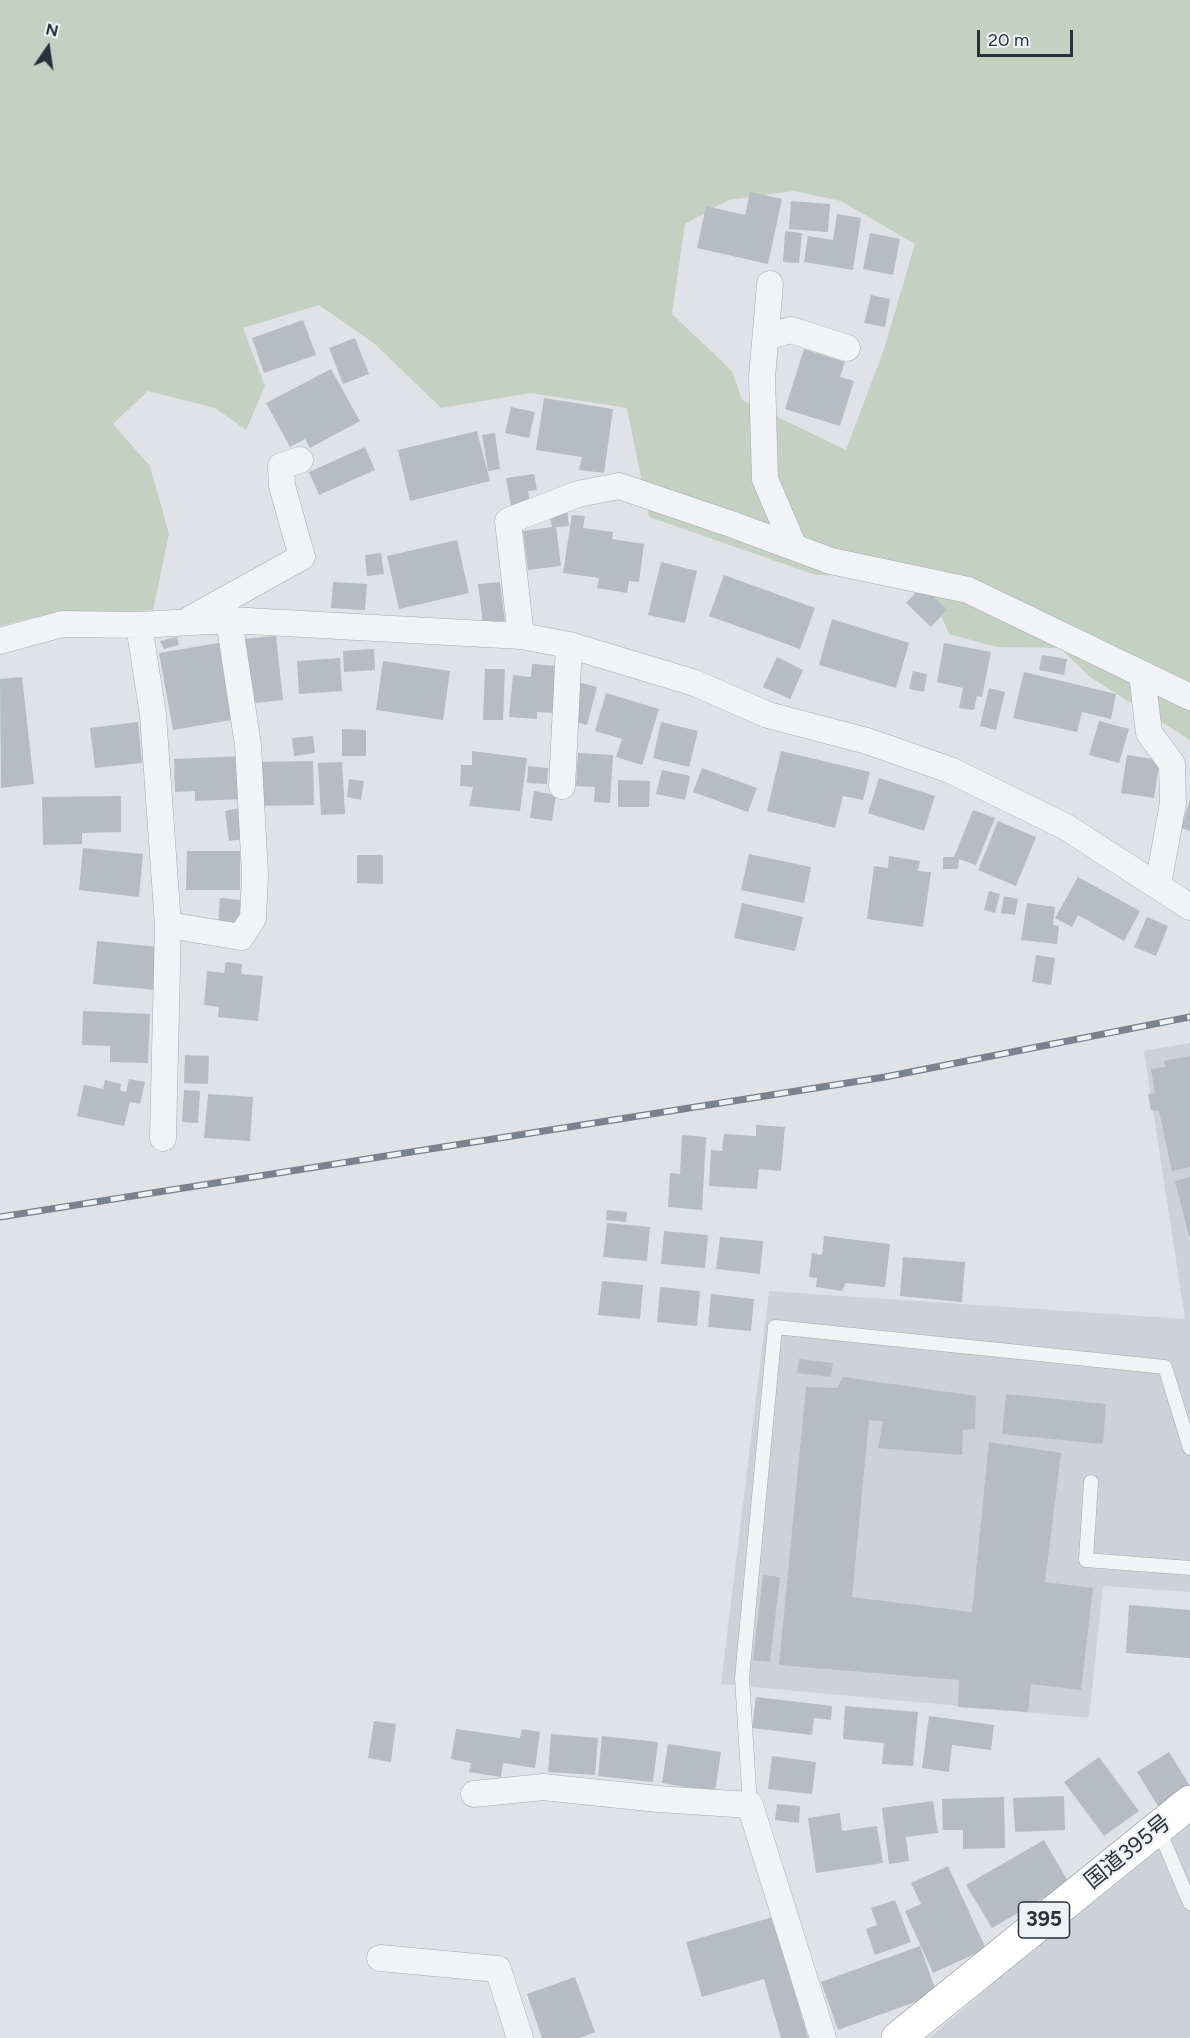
<!DOCTYPE html>
<html>
<head>
<meta charset="utf-8">
<style>
	body { margin:0 }
	#map { position:relative; width:1190px; height:2038px; overflow:hidden; background:#e0e2e7; font-family:Figtree,sans-serif }
	canvas { display:block }
	.north { position:absolute; left:18px; top:18px; width:60px; height:60px; -webkit-text-stroke:4px #eff1f5; paint-order:stroke; rotate:13deg; font-size:16px; font-weight:700; line-height:24px; text-align:center; color:#2a303d }
	.north::after { content:''; display:block; margin:auto; width:21px; height:27px; background:#2a303d; clip-path:polygon(50% 0,100% 100%,50% 72%,0 100%) }
	.scale { position:absolute; left:977px; top:30px; width:96px; height:27px; box-sizing:border-box; border:3px solid #2a303d; border-top:0; padding-left:8px; font-size:18px; line-height:21px; white-space:nowrap; color:#2a303d; -webkit-text-stroke:4px #eff1f5; paint-order:stroke }
</style>
</head>
<body>
<div id="map">
<canvas width="1190" height="2038"></canvas>
<div class="north">N</div>
<div class="scale">20 m</div>
</div>
<script>
const ctx = document.querySelector('canvas').getContext('2d');
ctx.lineJoin = 'round';
function fill(path, color) {
  ctx.fillStyle = color;
  ctx.fill(path, 'evenodd');
}
function trace(path, color, width, dash) {
  ctx.strokeStyle = color;
  ctx.lineWidth = width;
  ctx.lineCap = dash ? 'butt' : 'round';
  ctx.setLineDash(dash || []);
  ctx.stroke(path);
}
function write(font, color, halo, rows, align = 'center') {
  ctx.font = font + ' Figtree,"Noto Sans JP",sans-serif';
  ctx.lineWidth = 4.5;
  ctx.setLineDash([]);
  ctx.textBaseline = 'middle';
  ctx.strokeStyle = halo;
  ctx.fillStyle = color;
  for (const [text, x, y, turn = 0] of rows) {
    ctx.save();
    ctx.translate(x, y);
    ctx.rotate((+turn || 0) * Math.PI / 180);
    ctx.textAlign = isNaN(turn) ? turn : align;
    if (halo) ctx.strokeText(text, 0, 0);
    ctx.fillText(text, 0, 0);
    ctx.restore();
  }
}
const built = new Path2D(`
	M1190,1043V1592L1103,1586L1089,1718L721,1684L769,1291L1185,1319L1144,1051Z
	M1190,1815V2038H929L1005,1973Z`);
const green = new Path2D(`
	M0,0H1190V740L1090,677L1060,648L997,647L949,634L924,577L816,575L649,517L627,408L531,393L441,408L375,344L319,305L243,328L265,386L246,430L215,408L148,391L113,424L150,466L169,534L153,610L35,617L0,626ZM794,191L841,201L915,244L883,352L846,450L742,400L732,371L672,314L685,224L728,200Z`);
const building = new Path2D(`
	M750,192L782,199L768,264L697,248L706,206L745,215Z
	M791,201L830,204L828,232L789,229Z
	M837,214L861,218L853,270L804,262L808,236L833,240Z
	M785,231L802,233L799,263L783,262Z
	M870,233L900,239L893,275L863,269Z
	M871,295L890,299L885,327L864,323Z
	M303,320L316,355L264,373L252,338Z
	M355,338L369,374L343,384L329,348Z
	M804,349L845,362L840,377L854,381L840,426L785,409Z
	M331,369L360,421L310,448L305,439L290,447L266,403Z
	M544,398L613,409L604,473L579,470L582,457L536,450Z
	M511,407L535,412L529,438L505,433Z
	M477,431L490,481L410,501L398,450Z
	M495,433L500,469L488,471L482,435Z
	M365,447L375,470L319,495L309,472Z
	M534,474L537,490L528,491L530,503L511,506L506,478Z
	M567,509L569,526L556,527L561,566L528,570L523,531L552,527L549,511Z
	M572,515L585,516L583,528L613,532L612,539L644,544L639,582L629,581L627,593L597,588L599,578L563,573Z
	M457,540L469,593L399,609L387,556Z
	M381,553L384,574L367,576L365,555Z
	M661,562L697,571L685,623L648,615Z
	M724,575L815,608L800,649L709,616Z
	M333,582L367,584L365,610L331,608Z
	M500,582L505,621L483,623L478,584Z
	M922,586L947,610L931,627L906,603Z
	M832,619L909,643L896,688L819,665Z
	M276,636L283,700L247,704L241,639Z
	M177,637L179,645L164,649L160,641Z
	M224,642L237,719L173,730L159,653Z
	M944,643L991,652L982,697L977,696L974,710L959,708L963,688L937,682Z
	M374,649L375,670L344,672L343,651Z
	M1042,655L1067,659L1064,675L1039,670Z
	M777,657L803,670L790,699L763,687Z
	M340,658L342,691L299,694L297,661Z
	M383,661L450,671L443,720L376,710Z
	M532,664L557,666L553,713L537,712V719L509,717L513,675L531,677Z
	M485,669H505L503,720H483Z
	M913,671L927,674L924,692L909,689Z
	M1024,672L1116,694L1111,719L1082,712L1077,732L1013,718Z
	M22,677L34,784L1,788L0,679Z
	M578,682L597,687L587,725L568,720Z
	M989,688L1005,692L996,730L980,726Z
	M606,693L659,709L642,765L616,757L622,739L595,731Z
	M1099,721L1129,729L1119,763L1089,755Z
	M138,722L142,763L95,768L90,728Z
	M661,722L698,731L689,767L653,758Z
	M342,729L366,730V756H342Z
	M313,736L315,753L294,756L292,738Z
	M472,751L527,758L520,811L469,806L473,787L460,786L461,765H472Z
	M781,751L870,772L863,800L843,796L835,828L767,811Z
	M578,753L613,755L610,803L594,802L595,787L576,786Z
	M1127,755L1160,760L1154,798L1121,793Z
	M242,756L244,799L195,801V791L175,792L174,759Z
	M313,761L314,805L255,806V762Z
	M342,762L345,814L321,815L318,763Z
	M528,766L548,768L547,784L527,783Z
	M702,768L757,788L748,812L693,792Z
	M662,770L690,776L685,800L656,794Z
	M879,778L935,796L924,831L868,813Z
	M349,779L364,781L361,800L347,797Z
	M618,780L650,781L649,807H618Z
	M534,791L556,795L552,821L530,818Z
	M121,796V832L82,833V844L43,845L42,797Z
	M1190,800V831L1181,828Z
	M240,808L244,839L229,841L225,811Z
	M973,810L995,818L976,865L959,859L958,869H943V857H954Z
	M998,821L1036,837L1016,886L978,870Z
	M83,848L143,854L139,897L79,890Z
	M187,851H240V890H186Z
	M749,854L811,867L804,903L741,890Z
	M357,855H383V884L357,883Z
	M889,856L920,861L918,871L931,872L923,927L867,919L874,866L888,868Z
	M1078,877L1140,911L1124,941L1078,915L1072,927L1055,918Z
	M989,891L1000,894L995,913L984,910Z
	M1004,896L1018,899L1015,915L1001,913Z
	M220,898L241,900L239,928L218,925Z
	M742,903L803,917L795,951L734,938Z
	M1027,903L1055,907L1053,925L1059,926L1057,944L1021,940Z
	M1147,917L1168,926L1156,956L1134,947Z
	M97,941L160,947L156,990L93,984Z
	M1036,955L1055,958L1051,985L1032,982Z
	M226,962L242,964L241,974L263,976L258,1021L218,1017L219,1007L204,1005L207,971L224,973Z
	M83,1011L150,1014L148,1063L110,1062V1046L82,1045Z
	M185,1055L209,1056L208,1084L184,1083Z
	M1190,1056V1167L1172,1171L1159,1111L1151,1110L1148,1094L1155,1093L1151,1069L1165,1067L1164,1061Z
	M129,1079L145,1082L140,1104L130,1102L124,1126L77,1116L84,1085L103,1089L105,1080L121,1084L120,1090L126,1092Z
	M184,1090L200,1091L198,1123L182,1122Z
	M208,1094L253,1097L250,1141L204,1138Z
	M756,1125L785,1127L781,1171L759,1169L757,1189L709,1186L711,1150L722,1151L724,1134L756,1136Z
	M682,1135L706,1137L702,1210L668,1207L670,1173L680,1174Z
	M1190,1177V1236H1189L1175,1181Z
	M607,1210L627,1212L626,1222L606,1220Z
	M607,1223L650,1227L647,1261L603,1257Z
	M664,1231L708,1235L705,1268L661,1264Z
	M824,1236L890,1244L885,1287L846,1283L842,1291L816,1287L817,1278L809,1277L812,1253L822,1255Z
	M720,1237L763,1241L760,1274L716,1269Z
	M903,1257L965,1262L962,1302L900,1296Z
	M602,1281L643,1285L640,1319L598,1315Z
	M660,1287L700,1291L697,1326L657,1322Z
	M711,1294L754,1299L751,1331L708,1327Z
	M799,1359L833,1363L831,1377L797,1373Z
	M843,1377L976,1396L975,1429L963,1430L962,1455L878,1448L883,1421L869,1420L852,1597L972,1612L989,1442L1061,1453L1045,1582L1093,1588L1081,1690L1031,1684L1028,1712L958,1707L959,1680L779,1665L806,1387L837,1388Z
	M1006,1394L1106,1404L1103,1444L1002,1434Z
	M763,1575L780,1577L770,1662L753,1660Z
	M1129,1605L1190,1610V1658L1126,1653Z
	M756,1697L832,1706L831,1720L814,1718L812,1735L752,1728Z
	M845,1706L918,1712L913,1766L882,1764L884,1743L843,1739Z
	M929,1716L994,1725L991,1750L952,1745L949,1772L922,1768Z
	M374,1721L396,1724L391,1762L368,1758Z
	M456,1729L520,1738L522,1729L540,1732L535,1768L503,1763L501,1777L469,1772L471,1763L451,1759Z
	M551,1734L598,1738L595,1775L548,1772Z
	M602,1736L658,1742L653,1782L598,1776Z
	M668,1744L721,1752L715,1792L662,1783Z
	M1169,1752L1190,1786L1158,1806L1137,1772Z
	M772,1756L816,1762L812,1794L768,1789Z
	M1099,1757L1139,1811L1104,1836L1064,1782Z
	M1064,1796L1065,1830L1015,1832L1013,1798Z
	M1004,1797L1005,1848L963,1849V1830H943L942,1799Z
	M933,1801L938,1833L906,1837L909,1861L889,1864L882,1808Z
	M777,1804L800,1806L799,1823L775,1820Z
	M840,1813L842,1831L877,1826L883,1863L816,1873L808,1818Z
	M1044,1840L1069,1883L992,1928L966,1885Z
	M948,1866L986,1949L933,1973L905,1911L921,1904L911,1883Z
	M895,1900L911,1942L875,1955L866,1929L877,1925L871,1908Z
	M773,1917L808,2038H781L764,1979L702,1997L686,1942Z
	M920,1946L937,1994L838,2030L821,1982Z
	M575,1977L595,2032L580,2038H542L527,1994Z`);
const lane = new Path2D(`
	M1091,1482L1086,1560L1190,1568
	M750,1805L742,1678L775,1327L1165,1367L1190,1448
	M1158,1828L1190,1903`);
const street = new Path2D(`
	M770,284L762,377L765,479L794,547
	M766,337L791,330L847,348
	M190,619L302,557L282,486L281,466L300,460
	M139,625L153,715L168,925L163,1138
	M521,636L508,521L578,494L619,486L731,524L831,561L968,590L1190,697
	M0,641L62,624L139,625L229,620L521,636L569,645L695,683L768,715L867,741L950,770L1066,827L1190,907
	M1142,674L1149,733L1172,764L1173,803L1158,885
	M562,786L569,645
	M168,925L241,937L253,918L255,875L248,745L229,620
	M474,1794L543,1787L658,1799L750,1805L823,2038
	M380,1958L498,1969L520,2038`);
const highway = new Path2D(`
	M898,2038L1190,1802`);
const rail = new Path2D(`
	M0,1217L885,1077L1190,1017`);
const shields = [
	[1044,1920,51]
];
const shieldNames = [
	["395",1044,1920]
];
const streetNames = [
	["国道395号",1128,1852,-39]
];
fill(built, '#ced1d9');
fill(green, '#c4d0c2');
fill(building, '#b7bbc3');
trace(lane, '#a6a9b1', 15);
trace(street, '#a6a9b1', 27);
trace(highway, '#898f9c', 34);
trace(lane, '#f2f3f6', 14);
trace(street, '#f2f3f6', 26);
trace(highway, '#fff', 33);
trace(rail, '#7b818f', 7);
trace(rail, '#eff1f5', 4.5, [14]);
for (const [x, y, w] of shields) {
  const box = new Path2D();
  box.roundRect(x - w / 2, y - 18, w, 36, 4.5);
  ctx.fillStyle = '#eff1f5';
  ctx.fill(box);
  trace(box, '#2a303d', 1.5);
}
write('bold 21px', '#2a303d', null, shieldNames);
write('22px', '#2a303d', '#eff1f5', streetNames);
</script>
</body>
</html>
